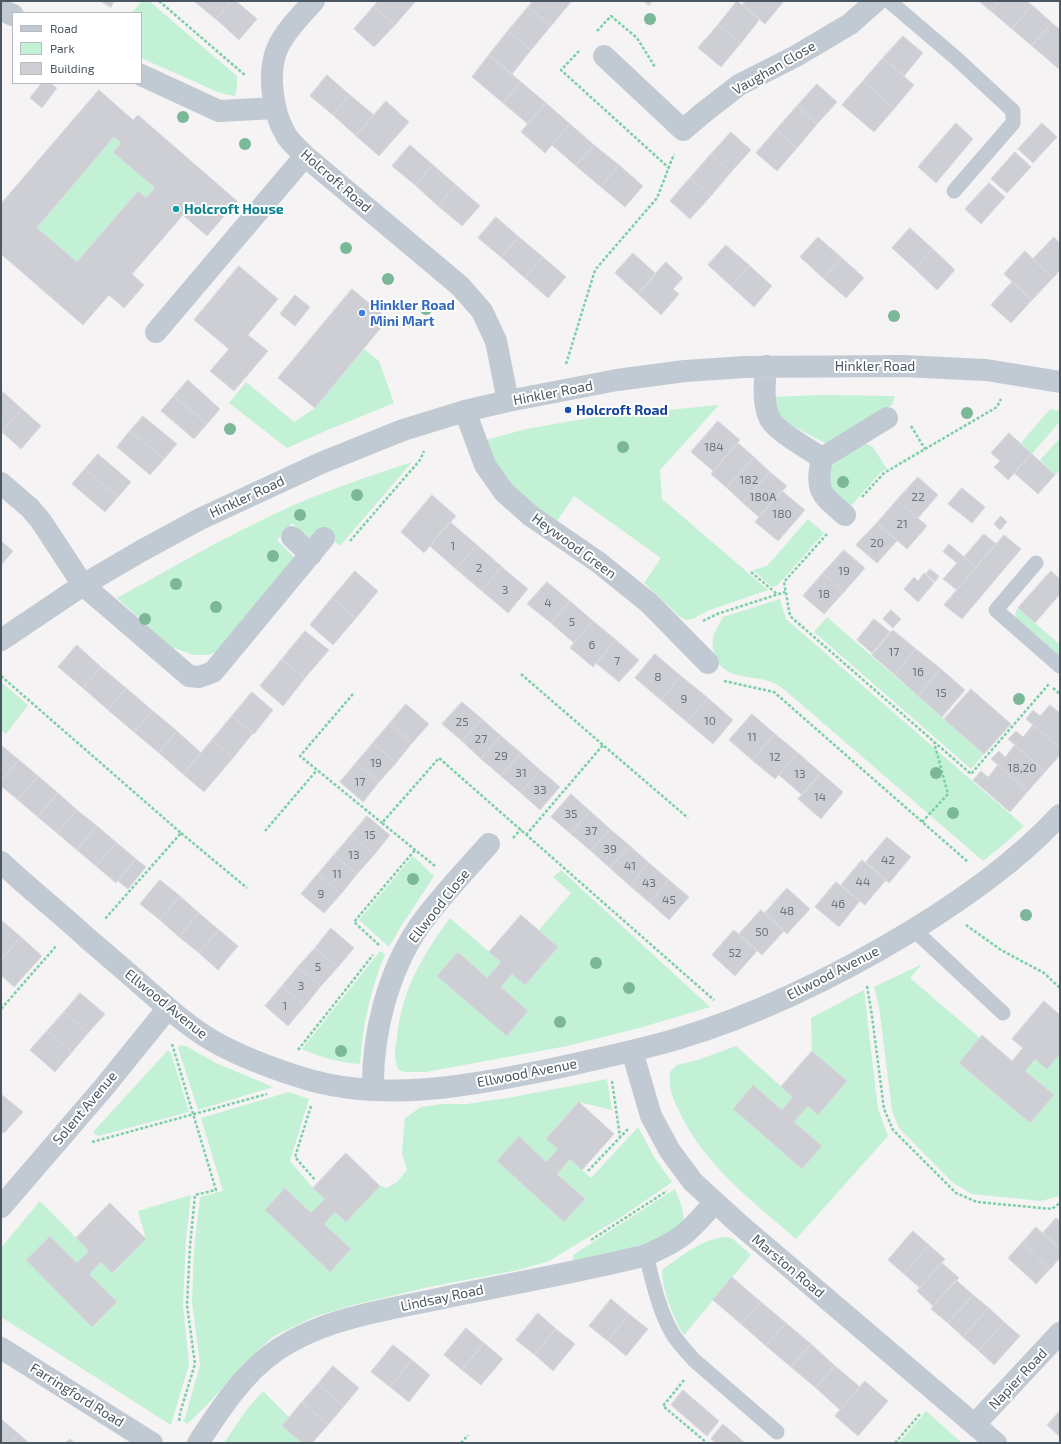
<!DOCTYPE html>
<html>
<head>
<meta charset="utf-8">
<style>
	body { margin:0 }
	#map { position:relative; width:1061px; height:1444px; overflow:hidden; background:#f5f3f3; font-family:"Exo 2",sans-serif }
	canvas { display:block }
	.frame { position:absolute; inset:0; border:2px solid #4a5661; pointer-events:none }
	.legend { position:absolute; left:12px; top:12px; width:130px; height:72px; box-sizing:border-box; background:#fff; border:1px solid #b7bbc0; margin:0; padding:5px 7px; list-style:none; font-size:12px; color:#4a5661 }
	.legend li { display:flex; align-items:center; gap:8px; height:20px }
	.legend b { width:20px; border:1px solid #b7bbc0 }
</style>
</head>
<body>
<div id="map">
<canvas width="1061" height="1444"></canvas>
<div class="frame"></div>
<ul class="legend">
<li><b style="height:5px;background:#c1cad2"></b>Road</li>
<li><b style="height:11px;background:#c3f1d5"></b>Park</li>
<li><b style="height:11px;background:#cdcfd5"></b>Building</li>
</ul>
</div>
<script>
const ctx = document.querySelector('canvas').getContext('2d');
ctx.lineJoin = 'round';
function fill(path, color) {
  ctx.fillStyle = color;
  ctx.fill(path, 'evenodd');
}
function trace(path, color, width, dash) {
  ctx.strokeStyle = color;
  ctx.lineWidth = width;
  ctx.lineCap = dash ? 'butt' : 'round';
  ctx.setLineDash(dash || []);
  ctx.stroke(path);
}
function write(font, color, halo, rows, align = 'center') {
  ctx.font = font + ' "Exo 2",sans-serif';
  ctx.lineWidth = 4;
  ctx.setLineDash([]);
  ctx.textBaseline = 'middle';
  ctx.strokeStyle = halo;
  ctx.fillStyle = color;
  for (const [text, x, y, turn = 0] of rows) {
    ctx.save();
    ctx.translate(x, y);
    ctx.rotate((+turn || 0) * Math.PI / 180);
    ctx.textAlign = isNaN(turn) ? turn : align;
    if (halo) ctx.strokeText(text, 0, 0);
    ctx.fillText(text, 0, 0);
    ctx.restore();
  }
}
const green = new Path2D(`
	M142,1H149L237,76V88L235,96L220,93L141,58V13H132Z
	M114,137L121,143L113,152L155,188L146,198L138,191L77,262L37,228Z
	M364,349L379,361L394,403L330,429L287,448L229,403L246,382L294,422L315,408Z
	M820,395L895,396L892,405L829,445L787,423L779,415L772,397Z
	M719,405L660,470L662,499L768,590L707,611L693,619L686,620L680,617L644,583L661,558L574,496L557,521L516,493L491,459L486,440L526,429L595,417Z
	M1050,409L1060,411V421L1032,454L1021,443Z
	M1060,438V470L1055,475L1040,460Z
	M867,444L873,447L887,469L881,472L849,508L831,493L826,475C835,460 849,447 867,444Z
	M412,462L340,546L321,530L312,540L292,523L277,540L296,559L217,652L208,655H194L171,647L117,598C171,568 225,537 281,511C323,491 368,477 412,462Z
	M808,519L824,533L778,585L772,587L753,570L767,566Z
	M780,599L786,619L1024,826L1003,845L983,861L793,697C788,693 782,687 776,684C758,674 725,682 716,658C709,638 714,634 723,617Z
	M1018,608L1060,645V656L1015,617L1016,611Z
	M827,617L984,754L971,769L814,632Z
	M1,682L28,705L6,734L1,730Z
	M413,856L434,876L400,928L389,947L359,920Z
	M561,870L710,1007L639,1028L567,1046L426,1072H404L399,1070C393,1060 395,1048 397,1037C402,990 422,956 450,918L501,962L487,978L507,1036L528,1011L501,987L512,974L525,985L558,947L539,930L571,893L553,877Z
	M380,951L385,954C370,992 363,1023 360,1064C338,1062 322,1058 302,1049Z
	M922,964L910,978L980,1038L959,1063L1030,1123L1053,1095L1025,1071L1035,1059L1060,1054V1196L1041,1201L972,1194L953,1183L899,1128L892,1111L879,1007L874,987Z
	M864,990L878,1109L888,1136L796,1239C752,1201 703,1164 678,1109C672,1096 668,1086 670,1072L677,1065L698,1060L736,1046L793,1097L782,1110L753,1085L733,1109L802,1169L822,1146L794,1122L808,1106L818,1115L847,1081L812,1051L811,1018Z
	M180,1045L186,1046L216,1063L273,1087L198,1110L178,1048Z
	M168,1050L171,1053L189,1112L98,1136L93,1132Z
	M607,1079L612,1110L579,1102L546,1138L558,1149L546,1162L519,1137L497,1161L564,1222L585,1199L557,1174L570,1159L591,1178L638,1127L654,1157L672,1182L623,1216L549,1261L518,1270L429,1287L353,1305L314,1317L274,1336L244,1363L208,1404L187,1424L184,1421L200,1365L192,1301L194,1249L200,1197L223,1191L201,1118L289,1092L309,1099L290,1161L313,1188L325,1199L311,1213L285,1188L265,1210L330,1272L351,1249L324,1224L335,1212L346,1222L380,1186L387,1188L397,1182L407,1170L402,1153L405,1118L421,1107L442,1104H467L513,1097Z
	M675,1189L682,1207L684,1221C680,1224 676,1228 672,1231C646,1248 603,1254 573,1261V1255Z
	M191,1195L186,1239L183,1305L189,1364L171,1425L1,1317V1248L40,1201L89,1251L77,1263L50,1236L26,1260L93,1327L117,1302L89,1274L101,1262L113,1273L146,1239L138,1211Z
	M725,1237L733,1239L751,1255L684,1335C676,1324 658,1281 663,1269C682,1256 701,1239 725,1237Z
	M263,1391L289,1417L282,1426L302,1443H224L247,1409Z
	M926,1411L962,1443H899Z`);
const building = new Path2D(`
	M100,1H114L111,7Z
	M194,1H232L216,19Z
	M232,1H236L257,19L239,40L216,19Z
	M378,1H414L415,2L395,25L374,6Z
	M533,1H570L571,2L551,26L528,7Z
	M644,1H652L649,5Z
	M737,1L760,19L741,43L718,25Z
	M746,1H784L765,24L742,5Z
	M979,1H1000L991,11Z
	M1000,1H1027L1032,5L1012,29L991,11Z
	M1032,5L1052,23L1032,46L1012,29Z
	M374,6L395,25L374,47L354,29Z
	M528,7L551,26L531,50L508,31Z
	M1052,23L1060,30V70L1032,46Z
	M718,25L741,43L721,67L698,48Z
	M508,31L531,50L512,74L489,55Z
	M903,36L923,53L904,76L883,58Z
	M489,55L521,82L503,103L472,77Z
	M883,58L914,85L894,109L863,81Z
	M327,75L350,95L333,115L310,96Z
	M863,81L894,109L874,132L842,105Z
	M521,82L546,103L528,124L503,103Z
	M42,83H50L57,88L42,108L30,98Z
	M817,84L837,102L817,124L797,106Z
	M99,90L133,120L138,115L237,201L207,236L183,215L132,274L144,285L124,308L109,295L83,325L1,254V204ZM114,137L121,143L113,152L155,188L146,198L138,191L77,262L37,228Z
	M350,95L374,115L356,136L333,115Z
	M386,101L409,122L379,156L356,136Z
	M546,103L570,124L545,153L521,132Z
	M797,106L817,124L797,148L776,130Z
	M956,123L973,139L936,183L918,167Z
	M1042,123L1057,137L1033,163L1018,149Z
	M570,124L594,145L576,166L552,145Z
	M776,130L797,148L777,171L756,153Z
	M731,132L751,150L731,172L711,154Z
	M410,145L433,165L415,185L392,166Z
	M594,145L619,165L601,187L576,166Z
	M1015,152L1031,167L1007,193L991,179Z
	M711,154L731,172L711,196L690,178Z
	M433,165L456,185L438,206L415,185Z
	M619,165L643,186L625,207L601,187Z
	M690,178L711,196L690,219L670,201Z
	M989,183L1005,197L981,224L965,209Z
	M456,185L480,206L462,226L438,206Z
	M496,217L519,237L501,257L478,238Z
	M910,228L933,249L915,269L892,248Z
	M519,237L543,257L525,278L501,257Z
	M818,237L842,258L823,278L800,257Z
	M1054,237L1060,243V270L1053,278L1033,259Z
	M726,245L750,266L731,286L708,265Z
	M933,249L955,270L937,290L915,269Z
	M1025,251L1053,278L1032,300L1004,274Z
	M633,253L656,274L638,294L615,273Z
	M543,257L566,277L548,298L525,278Z
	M842,258L864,278L846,298L823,278Z
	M666,262L683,278L673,289L679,294L661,315L638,294Z
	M239,266L278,299L248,335L268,351L234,391L210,371L229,349L194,320Z
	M750,266L772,286L754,307L731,286Z
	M1012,282L1032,300L1011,323L991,305Z
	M352,289L388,319L315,408L278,378Z
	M295,295L310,307L295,326L280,314Z
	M188,380L220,409L207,424L174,396Z
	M3,392L22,409L2,432L1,394Z
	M174,396L207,424L194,439L161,411Z
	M22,409L41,426L21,449L2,432Z
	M143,416L177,444L164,459L130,431Z
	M718,421L740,440L713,471L691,452Z
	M130,431L164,459L150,475L117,447Z
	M1009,433L1032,454L1008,480L994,467L1000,461L991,453Z
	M738,443L754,457L727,488L711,474Z
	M98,454L131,482L118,497L85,469Z
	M1032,454L1055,475L1038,494L1014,473Z
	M754,457L770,472L743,503L727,488Z
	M85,469L118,497L105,512L72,484Z
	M770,472L787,486L759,517L743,503Z
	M918,477L938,495L918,518L897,500Z
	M962,488L985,507L972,523L948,504Z
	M782,491L805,510L778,541L755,522Z
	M432,495L456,516L424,553L401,532Z
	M897,500L927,526L907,549L877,523Z
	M1001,516L1007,522L1000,530L994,524Z
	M450,522L477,545L456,569L430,546Z
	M877,523L897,541L877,563L856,545Z
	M984,534L996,544L976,567L964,557Z
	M1004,535L1021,549L962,619L944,605Z
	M1,541L13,551L1,565Z
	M949,544L976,567L957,590L943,579L957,563L943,552Z
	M477,545L502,567L482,591L456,569Z
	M844,550L865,568L844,592L823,573Z
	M502,567L528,589L508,613L482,591Z
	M930,569L939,576L935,582L926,574Z
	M355,571L378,591L356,618L332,598Z
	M1051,571L1060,579V594L1035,623L1018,608Z
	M823,573L844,592L824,614L803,596Z
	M924,573L934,583L918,602L904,589L914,577L918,581Z
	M547,582L570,601L551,623L527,604Z
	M332,598L356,618L333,645L310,625Z
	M570,601L593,621L574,643L551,623Z
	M891,610L901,619L893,628L883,619Z
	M874,619L890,632L872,653L857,640Z
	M593,621L616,640L593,667L570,648Z
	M893,630L916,649L895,675L872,655Z
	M305,631L329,650L305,678L282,659Z
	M616,640L639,660L619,682L596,663Z
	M77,645L101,667L83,688L58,667Z
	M916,649L941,669L918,696L895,675Z
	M655,654L681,676L661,700L635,678Z
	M282,659L305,678L283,706L260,686Z
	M101,667L126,688L108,710L83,688Z
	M941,669L965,690L942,717L918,696Z
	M681,676L708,698L687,722L661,700Z
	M126,688L153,711L134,732L108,710Z
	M971,689L1011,724L984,754L944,719Z
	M252,692L273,710L254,734L232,716Z
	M708,698L733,720L713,744L687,722Z
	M462,702L482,719L462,741L442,724Z
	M406,704L429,724L412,743L390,723Z
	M1050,705L1060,713V748L1026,719L1033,710L1040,716Z
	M153,711L177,731L159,753L134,732Z
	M752,714L775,734L752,760L729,740Z
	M232,716L253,733L233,758L212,740Z
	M482,719L501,736L481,759L462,741Z
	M390,723L412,743L396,763L373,743Z
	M1033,725L1060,748V755L1045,772L1008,739L1016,731L1023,737Z
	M177,731L201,753L183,774L159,753Z
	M775,734L798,753L775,779L752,760Z
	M501,736L521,753L501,776L481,759Z
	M212,740L233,758L204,792L183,774Z
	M373,743L396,763L379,782L356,763Z
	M1,745L19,760L1,781Z
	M1015,745L1045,772L1028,791L991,759L999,751L1005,757Z
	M521,753L540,770L521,793L501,776Z
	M798,753L821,773L802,795L779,775Z
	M19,760L38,776L18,800L1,786V781Z
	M356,763L379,782L363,802L340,782Z
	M998,765L1028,791L1010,812L973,780L981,771L988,777Z
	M540,770L560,787L540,810L521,793Z
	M821,773L843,792L821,819L798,799Z
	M38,776L58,793L38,817L18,800Z
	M58,793L77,810L57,833L38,817Z
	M571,794L590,811L571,834L551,817Z
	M77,810L97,826L77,850L57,833Z
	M590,811L610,829L591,851L571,834Z
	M367,816L390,835L374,855L351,835Z
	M97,826L117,843L96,866L77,850Z
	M610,829L630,846L610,868L591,851Z
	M351,835L374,855L357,874L334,855Z
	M887,837L911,857L889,883L866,862Z
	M117,843L136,859L116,883L96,866Z
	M630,846L649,863L630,886L610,868Z
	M334,855L357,874L341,894L318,874Z
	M136,859L146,867L128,889L118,881Z
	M862,860L886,880L865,905L841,885Z
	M649,863L669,880L650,903L630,886Z
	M318,874L341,894L324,913L301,894Z
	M160,880L180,896L160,920L140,904Z
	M669,880L689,897L669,920L650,903Z
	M836,882L860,901L839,927L815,907Z
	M787,888L810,909L787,934L765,913Z
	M180,896L199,913L179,937L160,920Z
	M761,910L784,931L762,955L739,934Z
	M199,913L219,930L199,953L179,937Z
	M521,915L558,947L525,985L512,974L501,987L528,1011L507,1036L437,976L458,952L487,978L501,962L489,952Z
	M1,920L21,937L1,959Z
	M331,928L354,948L338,967L315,948Z
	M219,930L238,946L218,970L199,953Z
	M734,930L757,951L735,976L712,955Z
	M21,937L42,956L14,987L1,975V960Z
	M315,948L338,967L321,986L298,967Z
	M298,967L321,986L305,1006L282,986Z
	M282,986L305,1006L288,1026L265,1006Z
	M80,993L105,1014L88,1033L64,1012Z
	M1044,1001L1060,1015V1054L1047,1069L1035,1059L1025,1071L1054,1095L1030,1123L959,1063L982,1035L1012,1061L1023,1048L1012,1039Z
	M64,1012L88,1033L72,1052L47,1031Z
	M47,1031L72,1052L55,1072L30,1050Z
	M812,1051L847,1081L818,1115L808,1106L794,1122L822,1146L802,1169L733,1109L753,1085L782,1110L793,1097L781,1087Z
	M1,1094L23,1112L4,1133L1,1131Z
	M579,1102L614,1134L582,1170L570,1159L557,1174L585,1199L564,1222L497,1161L519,1136L546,1162L558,1149L546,1139Z
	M346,1153L380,1186L346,1222L335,1212L324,1224L351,1249L330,1272L265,1210L285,1188L311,1213L325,1199L313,1188Z
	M110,1203L146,1239L112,1273L101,1262L89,1274L117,1302L92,1327L26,1260L50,1236L77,1263L89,1251L76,1238Z
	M1056,1218L1060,1221V1249L1043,1233Z
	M1036,1227L1060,1249V1258L1050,1269L1022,1243Z
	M913,1231L929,1245L904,1274L888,1260Z
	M1022,1243L1050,1269L1036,1284L1008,1258Z
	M929,1245L945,1259L920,1288L904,1274Z
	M942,1263L959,1278L933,1306L917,1291Z
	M732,1277L761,1302L741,1324L713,1300Z
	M956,1280L973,1295L948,1323L931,1309Z
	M973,1295L989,1308L963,1337L948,1323Z
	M611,1299L629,1314L608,1341L589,1326Z
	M761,1302L786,1323L766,1346L741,1324Z
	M989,1308L1004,1322L979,1351L963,1337Z
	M538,1313L556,1329L535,1355L516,1340Z
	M629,1314L648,1329L626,1356L608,1341Z
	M1004,1322L1020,1336L994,1365L979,1351Z
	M786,1323L811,1344L791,1367L766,1346Z
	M466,1328L484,1343L462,1370L444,1355Z
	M556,1329L575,1344L553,1371L535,1355Z
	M484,1343L503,1359L481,1385L462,1370Z
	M811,1344L835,1366L816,1388L791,1367Z
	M393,1345L412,1360L390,1387L371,1372Z
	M412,1360L430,1375L409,1402L390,1387Z
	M333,1366L359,1388L344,1406L318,1384Z
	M835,1366L860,1387L840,1410L816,1388Z
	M865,1381L888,1401L858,1436L835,1416Z
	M318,1384L344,1406L328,1425L302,1402Z
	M683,1390L719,1421L707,1436L671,1405Z
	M302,1402L328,1425L312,1443H302L282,1426Z
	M1060,1411V1437L1047,1425Z
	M1,1419L19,1434L11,1443H1Z
	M723,1424L745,1443H716L711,1439Z
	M19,1434L29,1443H11Z
	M70,1439L75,1443H66Z`);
const path = new Path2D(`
	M159,1L246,76
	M597,31L611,16L637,38L655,67
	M579,51L561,70L669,168
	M566,364L595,270L657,198L674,154
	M911,426L925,449
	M862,497L884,473L997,407L1001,399
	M827,534L784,582L790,616L971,774L1049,684
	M350,541L420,460L424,451
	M751,572L777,594
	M703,621L717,614L785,592
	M521,674L603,745
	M1,676L181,833L104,920
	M724,681L774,692L968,862
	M1053,688L1060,694
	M353,694L300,756L382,823
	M922,822L948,794L934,742
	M265,831L317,770
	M181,833L247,888
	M526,835L603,745L688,818
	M513,838L521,829
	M435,866L382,823L439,758L714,1000
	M966,925L1001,950L1044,973L1060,988
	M379,945L354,922L415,850
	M867,986L872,1016L884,1109L893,1130L956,1193L977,1202L1052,1209L1060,1203
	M1,1009L57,945
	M172,1044L216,1190L195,1195L190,1246L187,1305L195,1364L180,1413L179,1423
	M298,1050L373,955
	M612,1081L620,1137
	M311,1106L295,1157L315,1180
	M92,1142L267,1094
	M588,1171L629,1128
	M591,1240L667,1191
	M684,1380L663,1406L707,1443
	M461,1443L468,1435
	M895,1443L921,1413`);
const lane = new Path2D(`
	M889,1L957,59L1013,111V123L954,191
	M1036,563L996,610L1060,666
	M913,929L1003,1013
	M646,1255C653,1282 659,1312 674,1336C680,1345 687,1352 694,1360L777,1432`);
const street = new Path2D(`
	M314,1C302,14 285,31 278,47C267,70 272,111 285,133C289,142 299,149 305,156L460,286L482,311L496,341L508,401
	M1,10L13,15
	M604,56L683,130L703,113L739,85L796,56L850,24L876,1
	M141,75L219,111L275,108
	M156,332L305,156
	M766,366C765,383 762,403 770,419C775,430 811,451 822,458L887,418
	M465,411L485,465L504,492L531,516L598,562L649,603L708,663
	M822,458C815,492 821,494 845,515
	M1,483L30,508L41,521L83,585L189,676L199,677L213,672L324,538
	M292,537L311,555
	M1,640L83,585L141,551L200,519L321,463L403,430L465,411L508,401L617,380L685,371L745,367L902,366L986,370L1060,382
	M1,862C28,888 59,912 87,938C107,955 127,972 146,989C168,1008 189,1027 213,1041C239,1056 274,1069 303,1078C380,1102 464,1087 542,1071C587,1061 633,1052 677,1039C760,1014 839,975 913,930C966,897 1017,861 1060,815
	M632,1051L651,1116L670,1151L693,1182L739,1224L996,1443
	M373,1089C372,1034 388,971 420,925C440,897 466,870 489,844
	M1,1207L105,1086L168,1008
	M1,1348L152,1443
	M975,1424L1060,1333
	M198,1443C219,1411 242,1375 273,1353C319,1320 379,1311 433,1300C503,1285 574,1273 643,1256C680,1242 690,1231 715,1202`);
const trees = [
	[650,19],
	[183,117],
	[245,144],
	[346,248],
	[388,279],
	[426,309],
	[894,316],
	[967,413],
	[230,429],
	[623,447],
	[843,482],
	[357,495],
	[300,515],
	[273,556],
	[176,584],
	[216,607],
	[145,619],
	[1019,699],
	[936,773],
	[953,813],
	[413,879],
	[1026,915],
	[596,963],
	[629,988],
	[560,1022],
	[341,1051]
];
const markers = [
	[176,209,4,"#0f9aa8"],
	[362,313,4,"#3f7fe0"],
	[568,410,4,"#1a4fb4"]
];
const numberNames = [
	["184",714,447],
	["182",749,480],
	["180A",763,497],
	["22",918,497],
	["180",782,514],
	["21",902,524],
	["20",877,543],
	["1",453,546],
	["2",479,568],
	["19",844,571],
	["3",505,590],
	["18",824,594],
	["4",548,603],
	["5",572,622],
	["6",592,645],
	["17",894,652],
	["7",617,661],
	["16",918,672],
	["8",658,677],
	["15",941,693],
	["9",684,699],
	["10",710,721],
	["25",462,722],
	["11",752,737],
	["27",481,739],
	["29",501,756],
	["12",775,757],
	["19",376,763],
	["18,20",1022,768],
	["31",521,773],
	["13",800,774],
	["17",360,782],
	["33",540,790],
	["14",820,797],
	["35",571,814],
	["37",591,831],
	["15",370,835],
	["39",610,849],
	["13",354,855],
	["42",888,860],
	["41",630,866],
	["11",337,874],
	["44",863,882],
	["43",649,883],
	["9",321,894],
	["45",669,900],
	["46",838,904],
	["48",787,911],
	["50",762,932],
	["52",735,953],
	["5",318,967],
	["3",301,986],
	["1",285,1006]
];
const streetNames = [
	["Vaughan Close",774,68,-30],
	["Holcroft Road",336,181,41],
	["Hinkler Road",875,366],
	["Hinkler Road",553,393,-11],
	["Hinkler Road",247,497,-25],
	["Heywood Green",574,546,36],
	["Ellwood Close",439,906,-52],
	["Ellwood Avenue",833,973,-27],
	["Ellwood Avenue",166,1004,39],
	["Ellwood Avenue",527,1073,-11],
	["Solent Avenue",85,1108,-50],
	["Marston Road",788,1266,40],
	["Lindsay Road",442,1298,-12],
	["Napier Road",1018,1379,-47],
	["Farringford Road",77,1395,32]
];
const cultureNames = [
	["Holcroft House",184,209]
];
const shopNames = [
	["Hinkler Road",370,305],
	["Mini Mart",370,321]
];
const transitNames = [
	["Holcroft Road",576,410]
];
fill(green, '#c3f1d5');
fill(building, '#cdcfd5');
trace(building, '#d7d9de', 1);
trace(path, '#7ad0a6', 2.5, [3, 2]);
trace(lane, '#c1cad2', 15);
trace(street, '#c1cad2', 22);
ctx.fillStyle = '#7bb799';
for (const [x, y] of trees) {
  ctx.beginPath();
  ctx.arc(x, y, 6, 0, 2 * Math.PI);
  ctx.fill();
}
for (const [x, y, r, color] of markers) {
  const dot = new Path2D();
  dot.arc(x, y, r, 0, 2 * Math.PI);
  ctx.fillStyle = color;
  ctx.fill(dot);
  trace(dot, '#fff', 1.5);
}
write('12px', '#6b747e', null, numberNames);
write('14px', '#4a5661', '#fff', streetNames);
write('bold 14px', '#0d838f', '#fff', cultureNames, 'left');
write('bold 14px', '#366cbe', '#fff', shopNames, 'left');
write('bold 14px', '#164399', '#fff', transitNames, 'left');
</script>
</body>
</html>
